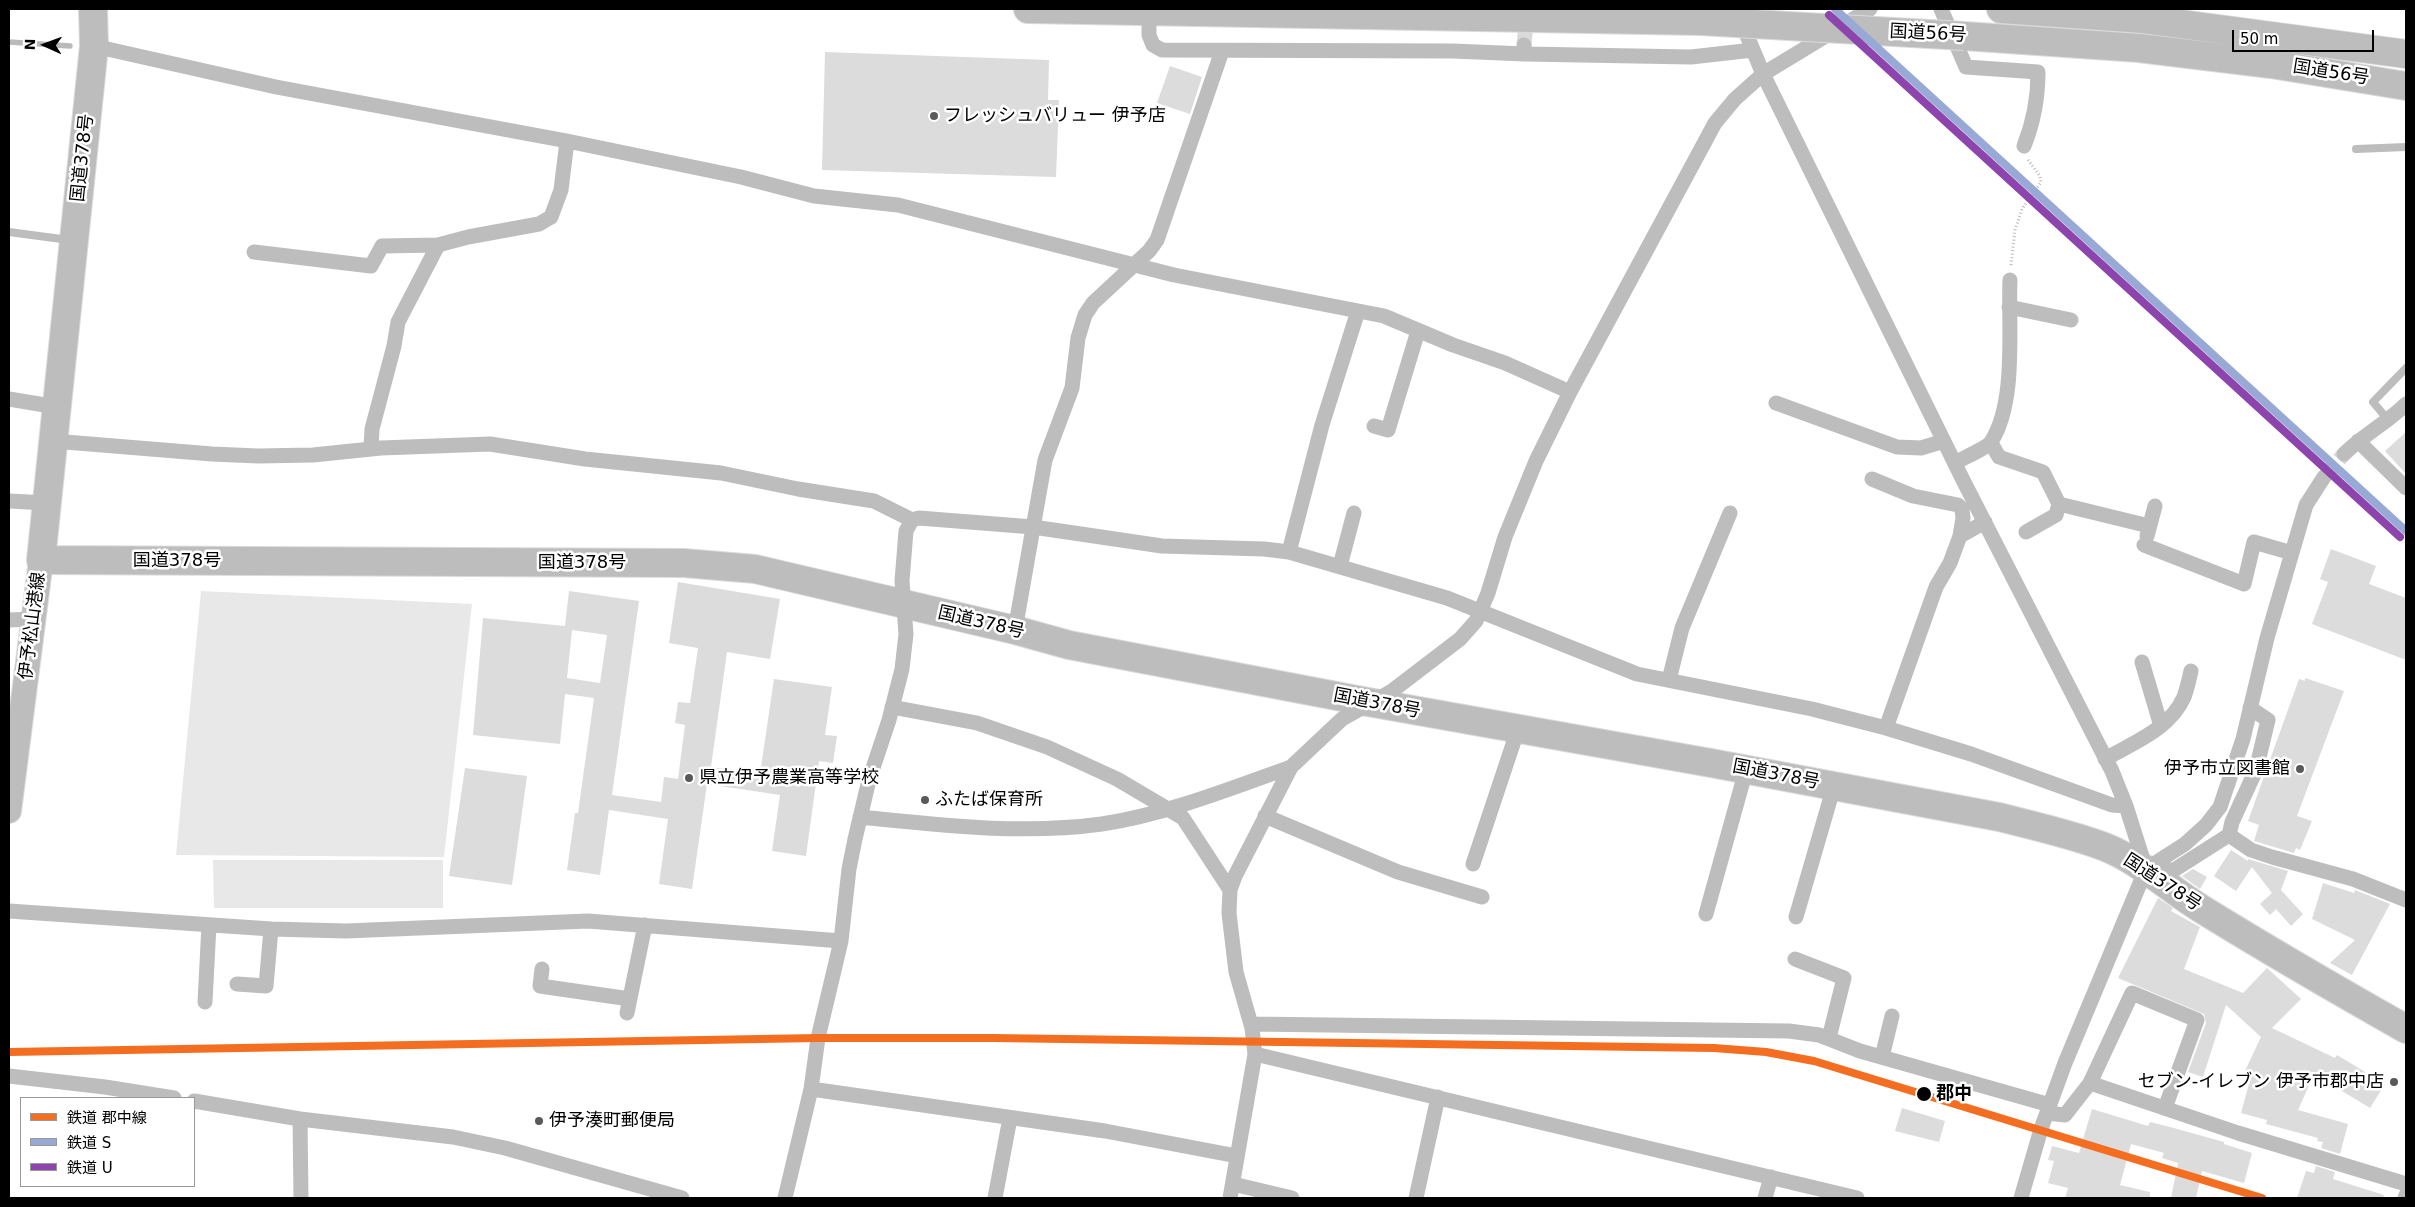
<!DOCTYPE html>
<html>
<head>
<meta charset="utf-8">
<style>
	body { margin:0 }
	#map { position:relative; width:2415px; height:1207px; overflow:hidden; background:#fff; font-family:"DejaVu Sans","Noto Sans JP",sans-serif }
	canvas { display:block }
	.frame { position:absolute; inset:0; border:10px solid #000; pointer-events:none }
	.legend { position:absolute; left:20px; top:1097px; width:175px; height:90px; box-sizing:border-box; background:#fff; border:1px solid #999; margin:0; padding:6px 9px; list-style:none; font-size:15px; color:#000 }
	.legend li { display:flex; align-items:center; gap:10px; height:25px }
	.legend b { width:25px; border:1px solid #999 }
	.north { position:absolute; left:20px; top:20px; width:50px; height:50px; -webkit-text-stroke:4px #fff; paint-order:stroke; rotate:272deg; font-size:14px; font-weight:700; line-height:20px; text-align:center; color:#000 }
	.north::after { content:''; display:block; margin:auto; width:18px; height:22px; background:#000; clip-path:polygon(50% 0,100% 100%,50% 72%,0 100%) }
	.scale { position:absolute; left:2232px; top:30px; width:142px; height:22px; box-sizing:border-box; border:2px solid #000; border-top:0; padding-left:6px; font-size:15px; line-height:18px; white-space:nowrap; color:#000; -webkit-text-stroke:4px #fff; paint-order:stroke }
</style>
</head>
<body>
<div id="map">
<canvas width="2415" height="1207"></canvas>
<div class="frame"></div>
<ul class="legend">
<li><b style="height:6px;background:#f36e21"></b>鉄道 郡中線</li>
<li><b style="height:6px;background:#98a9d6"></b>鉄道 S</li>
<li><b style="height:6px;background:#8e44ad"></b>鉄道 U</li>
</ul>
<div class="north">N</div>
<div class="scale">50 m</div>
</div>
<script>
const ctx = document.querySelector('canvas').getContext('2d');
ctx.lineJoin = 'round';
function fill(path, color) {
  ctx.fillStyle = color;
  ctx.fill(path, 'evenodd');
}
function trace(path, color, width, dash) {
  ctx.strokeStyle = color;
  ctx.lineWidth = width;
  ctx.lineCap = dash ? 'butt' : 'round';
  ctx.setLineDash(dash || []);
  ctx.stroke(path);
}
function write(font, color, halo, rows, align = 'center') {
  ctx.font = font + ' "DejaVu Sans","Noto Sans JP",sans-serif';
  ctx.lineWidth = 5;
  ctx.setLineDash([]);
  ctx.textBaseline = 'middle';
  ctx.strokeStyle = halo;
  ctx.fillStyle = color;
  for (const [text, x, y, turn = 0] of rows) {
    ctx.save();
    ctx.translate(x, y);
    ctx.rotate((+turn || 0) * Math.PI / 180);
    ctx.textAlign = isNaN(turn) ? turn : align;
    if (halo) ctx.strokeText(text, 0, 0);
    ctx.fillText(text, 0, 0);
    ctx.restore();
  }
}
const green = new Path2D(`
	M201,591L472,604L444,857L176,855Z
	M213,860H443V908H214Z`);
const stream = new Path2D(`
	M9,42L70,46`);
const building = new Path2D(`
	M825,52L1049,60L1048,100H1059L1056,177L822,170Z
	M1170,66L1202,77L1190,114L1157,103Z
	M2406,432V474L2385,451Z
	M2331,549L2376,566L2369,584L2406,598V660L2312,624L2328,582L2320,579Z
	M678,582L780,599L770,659L727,652L711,767L760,774L774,679L832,687L825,735L837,736L833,763L819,761L806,856L772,851L780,795L707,784L692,889L659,884L668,819L609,810L600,875L567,870L575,813H578L594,698L565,694L560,744L473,735L483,618L565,626L569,591L639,601L612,795L661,802L664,777L678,779L685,725L675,723L678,702L690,703L698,648L669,643ZM572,630L607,635L600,683L567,678Z
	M2305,678L2344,691L2297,816L2312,821L2300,850L2296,848L2294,853L2254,841L2259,825L2248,821L2299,679L2305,681Z
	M465,768L527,776L512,885L449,876Z
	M2231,850L2248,861V859L2288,871L2281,890L2303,914L2291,926L2276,909L2270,915L2260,904L2272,893L2252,867L2236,891L2214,876Z
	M2193,869L2207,877L2200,889L2182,876Z
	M2323,883L2354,893L2355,890L2390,904L2352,975L2330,963L2355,940L2312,919Z
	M2158,898L2173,908L2171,911L2200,927L2184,969L2243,993L2267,968L2301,999L2272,1028L2335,1058L2337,1055L2385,1084L2370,1108L2314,1074L2298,1110L2348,1124L2340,1154L2321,1148L2323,1142L2317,1141L2318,1138L2266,1124L2267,1120L2241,1113L2252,1073L2245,1071L2261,1037L2226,1005L2203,1077L2188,1072L2206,1023L2204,1014L2118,978Z
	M1902,1108L1945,1121L1939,1142L1895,1131Z
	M2092,1109L2148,1126L2150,1122L2170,1127L2224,1142V1144L2252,1153L2244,1183L2202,1171L2196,1198H2171L2178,1163L2162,1158L2164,1153L2131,1144L2120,1185L2150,1192V1198H2065L2068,1188L2048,1183L2054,1161L2048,1160L2052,1146L2079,1153Z
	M2316,1166L2335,1172L2333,1179L2384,1195L2383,1198H2297L2306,1171L2314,1173Z`);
const streetTunnel = new Path2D(`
	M1524,45L1527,12
	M2324,477L2344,454`);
const path = new Path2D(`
	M2011,265L2015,230L2022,209L2041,182L2040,176L2028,160`);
const lane = new Path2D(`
	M2356,149L2406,147
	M9,232L69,240
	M2389,421L2373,402L2406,368`);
const street = new Path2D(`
	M1149,9V35L1153,45L1162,50L1453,51L1525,54L1524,45
	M1736,9L1763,74L1963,480L2112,771L2126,806L2146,869
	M1941,9L1966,67L2038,72C2038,99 2034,121 2024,146
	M94,46L276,87L567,141L741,177L814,196L898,205L1174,275L1384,316L1453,345L1505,363L1570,392
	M1525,54L1691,57L1753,50
	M254,252L371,266L382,246L438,245
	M2009,307L2071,320
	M9,399L57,407
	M1776,403L1897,447L1921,448L1944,441
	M1374,426L1388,430L1418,331
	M53,441L212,454L258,456L313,455L381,448L490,444L585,459L721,473L798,489L874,501L912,520
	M2358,441L2406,488
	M1991,443L1999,457L2043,472L2059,504L2056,515L2026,532
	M371,448L372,429L394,346L398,322L438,245L468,237L539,224L551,217L561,190L567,141
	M2344,454C2363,435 2387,423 2406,404
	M1955,463C1963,458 1987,448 1991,442C2017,402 2008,326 2010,280
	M1872,479L1913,496L1958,505L1962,509L1963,518L1960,536
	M9,501L47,503
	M2059,504L2149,526
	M2147,536L2155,506
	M2144,545L2244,584L2254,542L2292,553
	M1289,552L1322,425L1358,311
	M1340,566L1354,513
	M9,620L34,619
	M1015,630L1045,460L1072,388L1078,338L1085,315L1093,303L1149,251L1157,240L1222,51
	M2142,662L2161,726
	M1669,680L1682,628L1730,513
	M892,707L977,723L1047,747L1117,779L1183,818L1230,890
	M1886,728L1936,587L1950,563L1960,536L1985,522
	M2105,759C2133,743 2170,729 2184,697C2187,689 2189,680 2191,671
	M1265,816L1398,872L1482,897
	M860,817C941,825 1021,835 1102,824C1167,814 1229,789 1291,767
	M2229,835L2232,822L2256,770L2268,720L2250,708
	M1473,864L1518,729
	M2150,869L2174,870L2229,835L2251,850L2272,857L2353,879L2406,900
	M9,911L271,929L346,931L588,921L841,941
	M1706,914L1746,770
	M1796,917L1834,786
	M1795,959L1844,978L1829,1038
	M542,969L540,986L630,999
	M237,984L266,986L271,929
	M205,1002L209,925
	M627,1013L645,925
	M1251,1024L1789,1031L1819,1035L1860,1051L2050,1105
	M1255,1054L1857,1198
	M1882,1057L1892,1016
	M9,1076L105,1087L174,1098
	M2090,1083L2132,993L2197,1020L2165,1108
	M811,1089L1105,1131L1237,1156
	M194,1101L300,1119L453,1137L505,1148L682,1198
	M2047,1113L2065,1115L2090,1083L2238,1133L2406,1184
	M300,1119L301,1198
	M1233,1184L1292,1198
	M785,1198L811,1089L818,1038L841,941L849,869L855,839L869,780L889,720L902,669L906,634L902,581L906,531L912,520L919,518L1033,527L1162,546L1264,549L1289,552L1447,598L1637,674L1812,709L1886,728L1971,754L2112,805L2126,806
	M995,1198L1010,1118
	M1230,1198L1255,1054L1252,1028L1236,972L1229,913L1230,890L1235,876L1291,767L1342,719L1392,691L1460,639L1476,621L1488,593L1505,537L1536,461L1570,392L1715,123L1735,99L1763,74L1870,9
	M1416,1198L1438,1097
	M1765,1198L1771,1177
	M2021,1198L2041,1129L2065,1063L2146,869L2185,844L2206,825L2220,807L2243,739L2267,638L2306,505L2324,477
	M2405,1198L2406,1195`);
const primary = new Path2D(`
	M9,811L41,560`);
const highway = new Path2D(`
	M93,9L94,46L41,560L684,563L755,569L1015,630L1069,645L1368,702L1711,763L1999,817C2034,826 2071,834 2105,847C2140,861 2168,888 2200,908C2268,950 2337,990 2406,1029
	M1028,9L1701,21
	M2001,9L2143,19L2406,54
	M1964,36L2139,48L2271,64L2406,86`);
const highwayBridge = new Path2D(`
	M1701,21L1964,36`);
const rail1 = new Path2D(`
	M9,1052L818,1038H993L1714,1048L1766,1052L1814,1061L2262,1198`);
const rail2 = new Path2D(`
	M1835,9L2406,531`);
const rail3 = new Path2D(`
	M1829,15L2400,537`);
const markers = [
	[934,116,5,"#595959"],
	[2300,769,5,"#595959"],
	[689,778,5,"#595959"],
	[925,800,5,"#595959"],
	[2394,1082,5,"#595959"],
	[1924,1094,8,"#000"],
	[539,1121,5,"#595959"]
];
const streetNames = [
	["国道56号",1928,34,3],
	["国道56号",2331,73,9],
	["国道378号",83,158,-84],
	["国道378号",177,561],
	["国道378号",582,563],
	["国道378号",981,623,13],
	["伊予松山港線",33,626,-83],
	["国道378号",1377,704,11],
	["国道378号",1776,775,11],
	["国道378号",2162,883,33]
];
const poiNames = [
	["フレッシュバリュー 伊予店",944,116],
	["伊予市立図書館",2290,769,"right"],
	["県立伊予農業高等学校",699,778],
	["ふたば保育所",935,800],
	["セブン-イレブン 伊予市郡中店",2384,1082,"right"],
	["伊予湊町郵便局",549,1121]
];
const stopNames = [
	["郡中",1936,1094]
];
fill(green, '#e8e8e8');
trace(stream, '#bababa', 5.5);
fill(building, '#dcdcdc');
trace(streetTunnel, '#d9d9d9', 15, [15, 8]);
trace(primary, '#dbdbdb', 26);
trace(highway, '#dbdbdb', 30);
trace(path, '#b8b8b8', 3, [1, 2.5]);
trace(lane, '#bdbdbd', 8);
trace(street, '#bdbdbd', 15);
trace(primary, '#bdbdbd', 24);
trace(highway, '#bdbdbd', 28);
trace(highwayBridge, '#dbdbdb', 30, []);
trace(highwayBridge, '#bdbdbd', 28);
trace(rail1, '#f36e21', 8);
trace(rail2, '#98a9d6', 8);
trace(rail3, '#8e44ad', 8);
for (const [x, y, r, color] of markers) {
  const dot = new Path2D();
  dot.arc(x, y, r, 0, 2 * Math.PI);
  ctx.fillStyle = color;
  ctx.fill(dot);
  trace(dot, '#fff', 2);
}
write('18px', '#000', '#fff', streetNames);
write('18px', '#000', '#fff', poiNames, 'left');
write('bold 18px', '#000', '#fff', stopNames, 'left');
</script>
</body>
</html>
